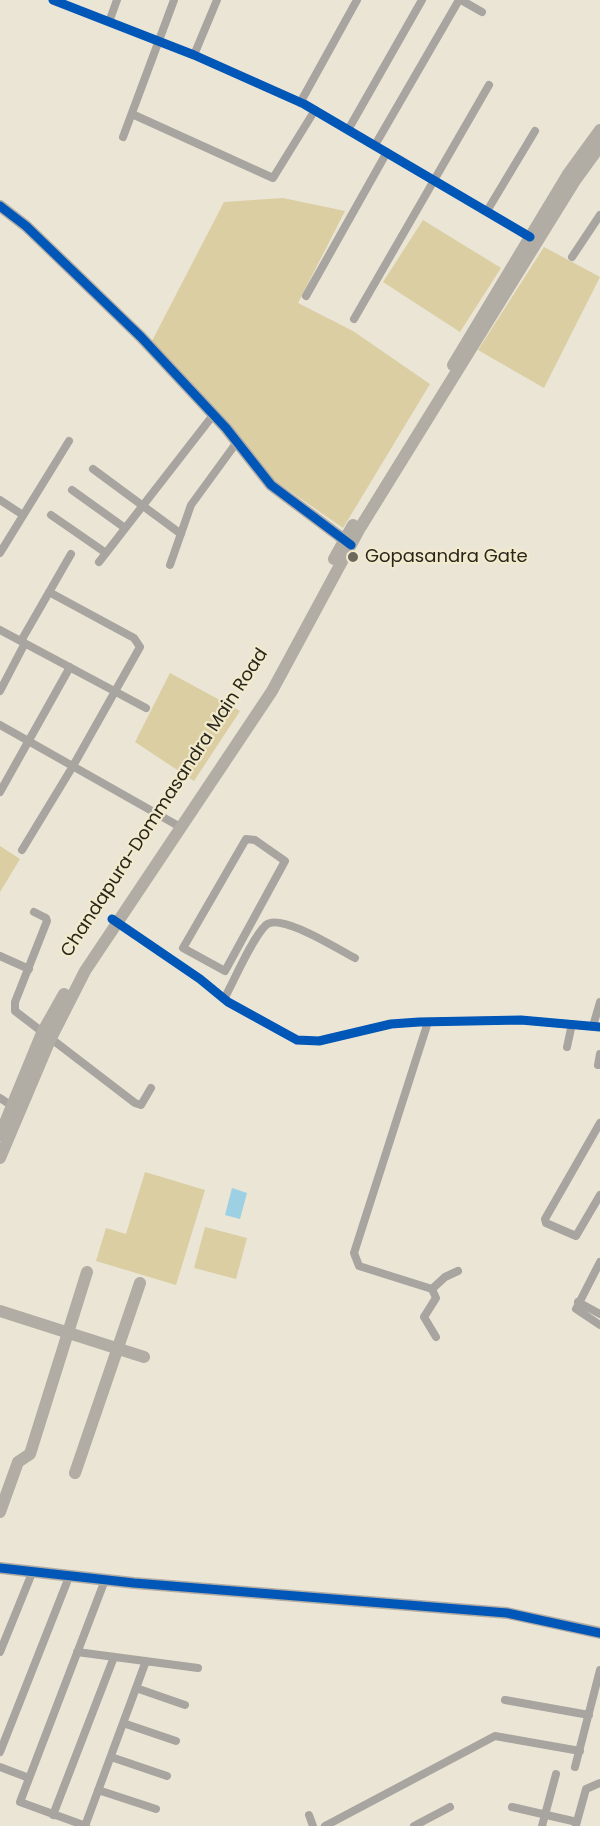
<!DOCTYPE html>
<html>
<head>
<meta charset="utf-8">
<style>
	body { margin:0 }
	canvas { display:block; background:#eae5d5 }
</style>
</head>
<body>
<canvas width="600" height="1826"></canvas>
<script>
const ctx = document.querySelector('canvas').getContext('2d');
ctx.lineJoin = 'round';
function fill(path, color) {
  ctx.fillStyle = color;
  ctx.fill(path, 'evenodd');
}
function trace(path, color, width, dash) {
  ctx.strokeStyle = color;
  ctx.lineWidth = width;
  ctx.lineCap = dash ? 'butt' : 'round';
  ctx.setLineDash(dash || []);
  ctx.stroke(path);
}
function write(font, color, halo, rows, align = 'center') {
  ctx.font = font + ' Poppins,sans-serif';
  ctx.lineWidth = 4.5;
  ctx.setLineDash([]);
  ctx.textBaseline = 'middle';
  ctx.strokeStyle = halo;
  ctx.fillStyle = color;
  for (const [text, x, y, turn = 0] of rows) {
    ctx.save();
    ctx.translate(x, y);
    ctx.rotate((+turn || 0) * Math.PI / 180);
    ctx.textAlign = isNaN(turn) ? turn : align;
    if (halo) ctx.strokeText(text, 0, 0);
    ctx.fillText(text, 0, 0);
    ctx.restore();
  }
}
const green = new Path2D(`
	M283,198L345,211L298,303L353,331L430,384L343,528L271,478L152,341L224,202Z
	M423,220L501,268L460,332L383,282Z
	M544,247L600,277L544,388L478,350Z
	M170,673L240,711L194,781L135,742Z
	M0,846L20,859L0,892Z
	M145,1172L205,1190L176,1285L96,1261L106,1228L126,1234Z
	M205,1227L247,1238L236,1279L194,1268Z`);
const water = new Path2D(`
	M232,1188L247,1193L240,1219L225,1215Z`);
const street = new Path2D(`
	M53,0L194,55L304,104L530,237
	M461,0L482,12
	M109,22L117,0
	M194,55L217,0
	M300,103L357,0
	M132,114L273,178L315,110
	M348,130L422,0
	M123,137L174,0
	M375,145L459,0
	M487,211L535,131
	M572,257L600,215
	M306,296L387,152
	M354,319L489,85
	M93,469L181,534
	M72,490L125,528
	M0,500L23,515
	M51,515L106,553
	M0,553L69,441
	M99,562L214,414
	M170,565L191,505L237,442
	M0,630L146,708
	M21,641L71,554
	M0,691L25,643
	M0,725L182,828
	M0,792L70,667
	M246,839L255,840L285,861L225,971L183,948Z
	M22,850L73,766L140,647L134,638L49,592
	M34,912L46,918L47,921L15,1002V1011L135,1103L141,1105L151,1088
	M112,919L200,979L228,1002L297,1040L319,1041L391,1024L419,1022L521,1020L600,1027
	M0,956L29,969
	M224,999C234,981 252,938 266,925C280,912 339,950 355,958
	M428,1022L354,1253L359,1266L432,1289L445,1277L458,1271
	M593,1026L600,1002
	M567,1047L572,1024
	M598,1065L600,1054
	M0,1098L12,1106
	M600,1123L545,1219L546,1223L576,1236L600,1195
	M600,1262L576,1309L600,1325
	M432,1289L436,1298L424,1317L436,1337
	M578,1302L600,1314
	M0,1652L32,1573
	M77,1652L198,1668
	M136,1688L185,1705
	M505,1700L589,1715
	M123,1723L176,1741
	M0,1752L69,1577
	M111,1757L167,1776
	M0,1767L29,1778
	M575,1767L600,1670
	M98,1790L156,1809
	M512,1807L577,1822
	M53,1815L114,1657
	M309,1815L313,1826
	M576,1825L586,1789L600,1783
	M85,1826L146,1661
	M86,1826L20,1802L105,1580
	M325,1826L495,1736L580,1751
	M414,1826L450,1807
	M542,1826L556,1774`);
const secondary = new Path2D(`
	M0,206L26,226L141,337L226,428L271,485L350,544
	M453,365L568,174L600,130
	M334,559L353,525
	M0,1135L42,1033L64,994
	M0,1158L50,1040L85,971L272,691L360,528L574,182L600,146
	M0,1311L144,1357
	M75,1473L140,1283
	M0,1512L18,1462L30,1454L87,1272
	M0,1568L134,1583L507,1613L600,1633`);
const cycleway = new Path2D(`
	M53,0L194,55L304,104L530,237
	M0,206L26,226L141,337L226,428L271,485L351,545
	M112,919L200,979L228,1002L297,1040L319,1041L391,1024L419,1022L521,1020L600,1027
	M0,1568L134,1583L507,1613L600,1633`);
const markers = [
	[353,557,6,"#6c685c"]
];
const poiNames = [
	["Gopasandra Gate",365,557]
];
const streetNames = [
	["Chandapura-Dommasandra Main Road",165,803,-57]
];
fill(green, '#dbcea2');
fill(water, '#9cd0e2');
trace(street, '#a8a49f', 8);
trace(secondary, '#b1aca4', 12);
trace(cycleway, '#0057b8', 9);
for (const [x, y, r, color] of markers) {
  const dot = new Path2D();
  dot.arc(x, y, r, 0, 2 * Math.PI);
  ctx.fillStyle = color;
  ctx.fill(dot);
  trace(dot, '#f2eacd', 2);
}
write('18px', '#28251b', '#f2eacd', poiNames, 'left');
write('18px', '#28251b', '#f2eacd', streetNames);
</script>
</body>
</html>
